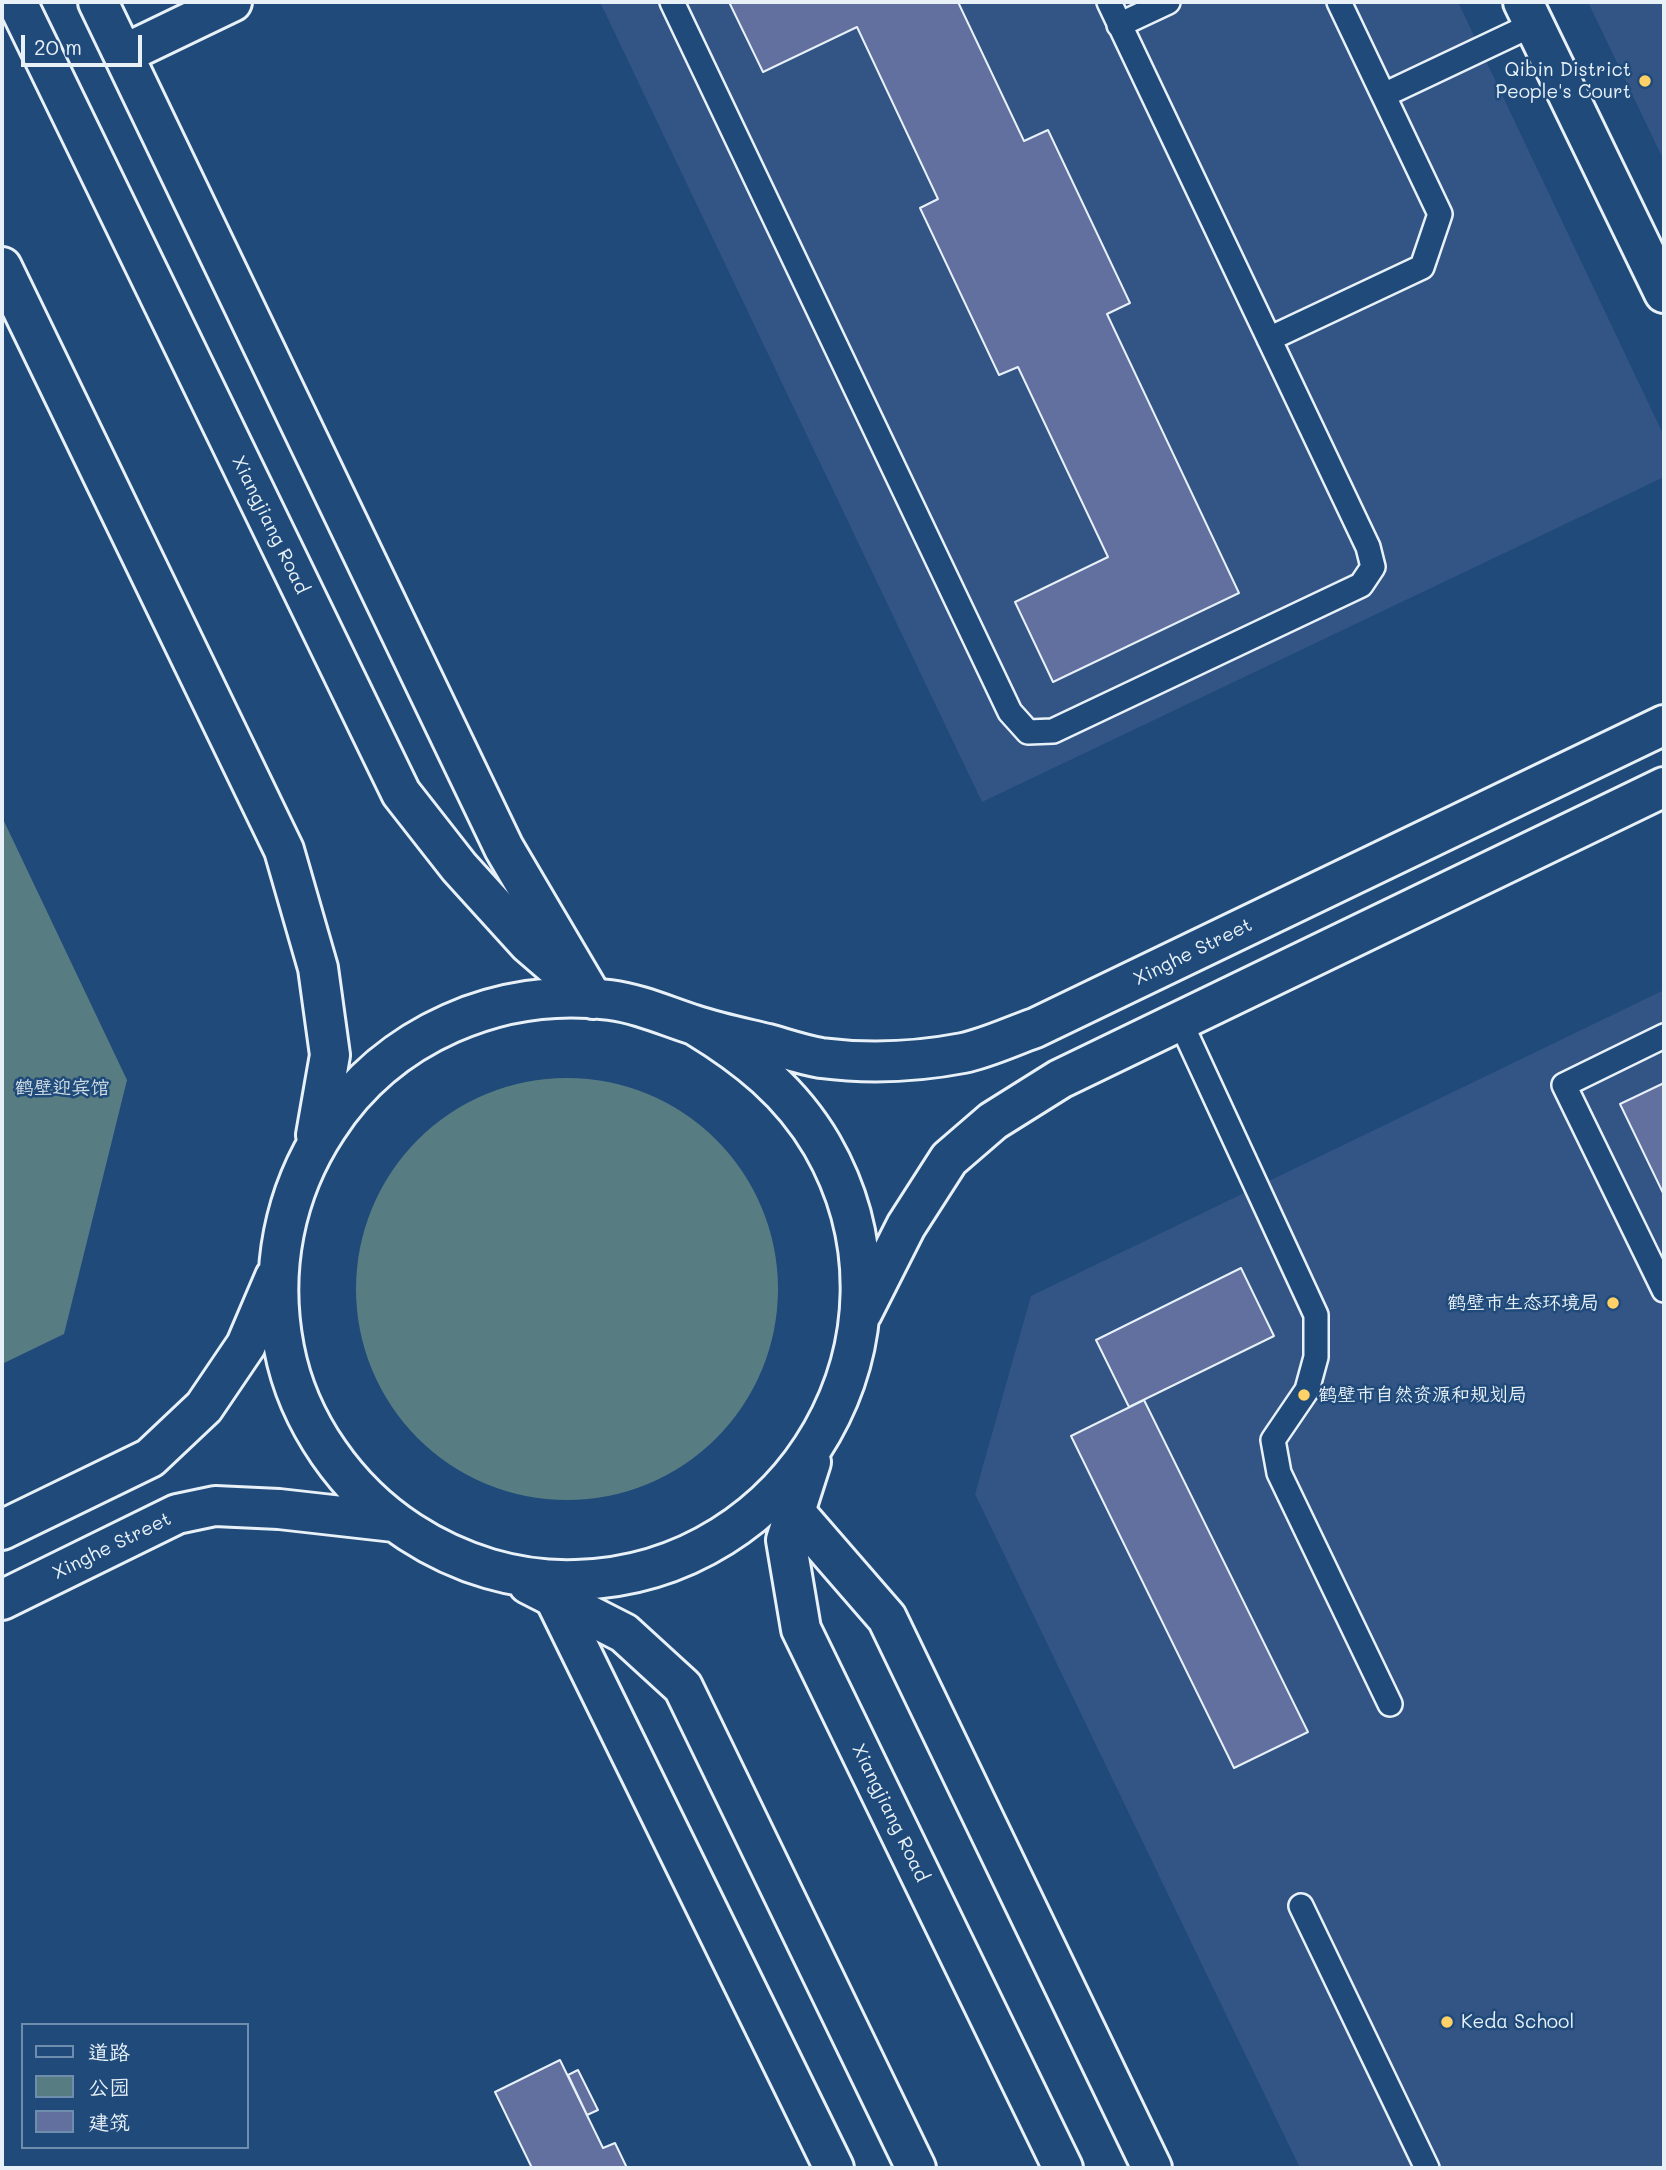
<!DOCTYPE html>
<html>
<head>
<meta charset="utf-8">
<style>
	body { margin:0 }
	#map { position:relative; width:1666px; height:2170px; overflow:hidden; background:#1f4a7a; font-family:Mali,"LXGW WenKai TC",sans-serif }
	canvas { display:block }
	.frame { position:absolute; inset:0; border:4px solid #e8f1f8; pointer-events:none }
	.legend { position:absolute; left:21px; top:2023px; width:228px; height:126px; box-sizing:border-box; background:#1f4a7a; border:2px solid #6f8dac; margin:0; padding:9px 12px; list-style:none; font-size:21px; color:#e8f1f8 }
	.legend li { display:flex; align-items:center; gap:14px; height:35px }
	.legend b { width:35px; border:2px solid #6f8dac }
	.scale { position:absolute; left:21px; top:35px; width:121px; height:32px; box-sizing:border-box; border:4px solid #e8f1f8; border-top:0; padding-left:9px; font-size:21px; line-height:24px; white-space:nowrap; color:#e8f1f8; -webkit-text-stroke:5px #1f4a7a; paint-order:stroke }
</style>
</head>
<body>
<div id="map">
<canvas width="1666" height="2170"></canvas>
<div class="frame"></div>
<ul class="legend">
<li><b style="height:9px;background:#1f4a7a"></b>道路</li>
<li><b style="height:19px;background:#577d83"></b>公园</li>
<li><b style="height:19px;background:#61709f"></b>建筑</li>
</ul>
<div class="scale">20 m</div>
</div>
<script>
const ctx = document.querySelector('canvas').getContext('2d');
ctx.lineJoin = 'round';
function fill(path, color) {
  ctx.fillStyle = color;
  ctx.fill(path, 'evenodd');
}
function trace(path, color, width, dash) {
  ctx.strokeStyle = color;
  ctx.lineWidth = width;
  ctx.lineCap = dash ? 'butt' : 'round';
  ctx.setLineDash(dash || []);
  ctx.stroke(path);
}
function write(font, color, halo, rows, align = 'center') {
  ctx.font = font + ' Mali,"LXGW WenKai TC",sans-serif';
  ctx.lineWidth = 5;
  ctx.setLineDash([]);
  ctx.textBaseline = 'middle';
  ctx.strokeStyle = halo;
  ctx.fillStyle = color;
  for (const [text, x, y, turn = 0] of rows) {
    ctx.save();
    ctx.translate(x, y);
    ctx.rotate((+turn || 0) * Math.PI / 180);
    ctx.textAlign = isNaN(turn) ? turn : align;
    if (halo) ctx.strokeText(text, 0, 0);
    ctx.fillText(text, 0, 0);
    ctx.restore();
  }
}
const built = new Path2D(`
	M600,2H1458L1664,436V477L982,802Z
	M1588,2H1664V161Z
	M1664,990V2168H1300L975,1494L1031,1296Z`);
const green = new Path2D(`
	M2,817L127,1080L64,1334L2,1364Z
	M356 1289a211 211 0 1 1 422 0a211 211 0 1 1-422 0Z`);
const building = new Path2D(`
	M729,2H958L1024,141L1048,130L1130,303L1107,314L1239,593L1053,682L1015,602L1108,557L1018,367L999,375L920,208L938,199L857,27L763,72Z
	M1664,1083V1195L1620,1104Z
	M1241,1268L1274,1336L1129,1407L1096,1340Z
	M1144,1400L1308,1732L1234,1768L1071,1436Z
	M560,2060L603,2148L615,2143L627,2168H532L495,2092Z
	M578,2070L598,2110L587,2115L568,2075Z`);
const service = new Path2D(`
	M672,2L1010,712L1028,732L1053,731L1361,585L1373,567L1368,547L1109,2
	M1119,25L1168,2
	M1384,95L1534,24
	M1269,339L1422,267L1440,214L1339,2
	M1180,1021L1316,1315V1357L1307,1390L1273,1440L1279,1473L1390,1704
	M1664,1036L1564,1085L1664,1290
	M1301,1906L1427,2168`);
const minor = new Path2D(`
	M98,2L504,848L590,994
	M1523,2L1664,293
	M124,54L232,2
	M795,1512L887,1618L1152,2168
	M554,1597L834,2168`);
const secondary = new Path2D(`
	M17,2L401,793L459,867L528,943L593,999
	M2,267L284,850L318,968L330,1055L316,1135
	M696,1026C747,1057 791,1092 822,1145C932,1336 794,1574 576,1580C517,1582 459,1564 410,1532C347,1491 298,1422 284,1348C269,1271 284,1193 327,1128C388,1034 500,986 610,1000C640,1004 666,1016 694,1025C718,1033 743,1038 768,1044C786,1049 803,1055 821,1058C868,1064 916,1062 963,1053C987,1048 1012,1036 1035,1028L1664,725
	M862,1313L906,1226L949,1159L993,1121L1060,1079L1664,787
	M811,1462L786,1540L801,1629L1063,2168
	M2,1530L150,1458L204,1407L246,1345L275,1277
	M528,1584L624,1633L683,1687L916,2168
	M2,1600L177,1514L215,1506L279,1509L394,1522`);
const markers = [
	[1645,81,7,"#ffd166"],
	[1613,1303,7,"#ffd166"],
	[1304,1395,7,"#ffd166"],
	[1447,2022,7,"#ffd166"]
];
const poiNames = [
	["Qibin District",1631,70],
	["People's Court",1631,92],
	["鹤壁市生态环境局",1599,1303],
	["鹤壁市自然资源和规划局",1318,1395,"left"],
	["Keda School",1461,2022,"left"]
];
const streetNames = [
	["Xiangjiang Road",270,525,64],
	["Xinghe Street",1193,952,-26],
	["Xinghe Street",112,1546,-26],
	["Xiangjiang Road",890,1813,64]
];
const parkNames = [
	["鹤壁迎宾馆",62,1088]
];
fill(built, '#335585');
fill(green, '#577d83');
fill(building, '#61709f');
trace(building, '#e8f1f8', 2);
trace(service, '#e8f1f8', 28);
trace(minor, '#e8f1f8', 44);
trace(secondary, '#e8f1f8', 44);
trace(service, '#1f4a7a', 23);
trace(minor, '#1f4a7a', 38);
trace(secondary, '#1f4a7a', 38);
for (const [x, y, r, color] of markers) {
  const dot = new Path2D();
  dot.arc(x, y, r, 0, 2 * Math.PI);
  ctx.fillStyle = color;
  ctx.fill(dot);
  trace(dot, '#1f4a7a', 2.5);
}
write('19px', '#e8f1f8', '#1f4a7a', poiNames, 'right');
write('19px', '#e8f1f8', '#1f4a7a', streetNames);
write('19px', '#d2e0e6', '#1f4a7a', parkNames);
</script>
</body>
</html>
